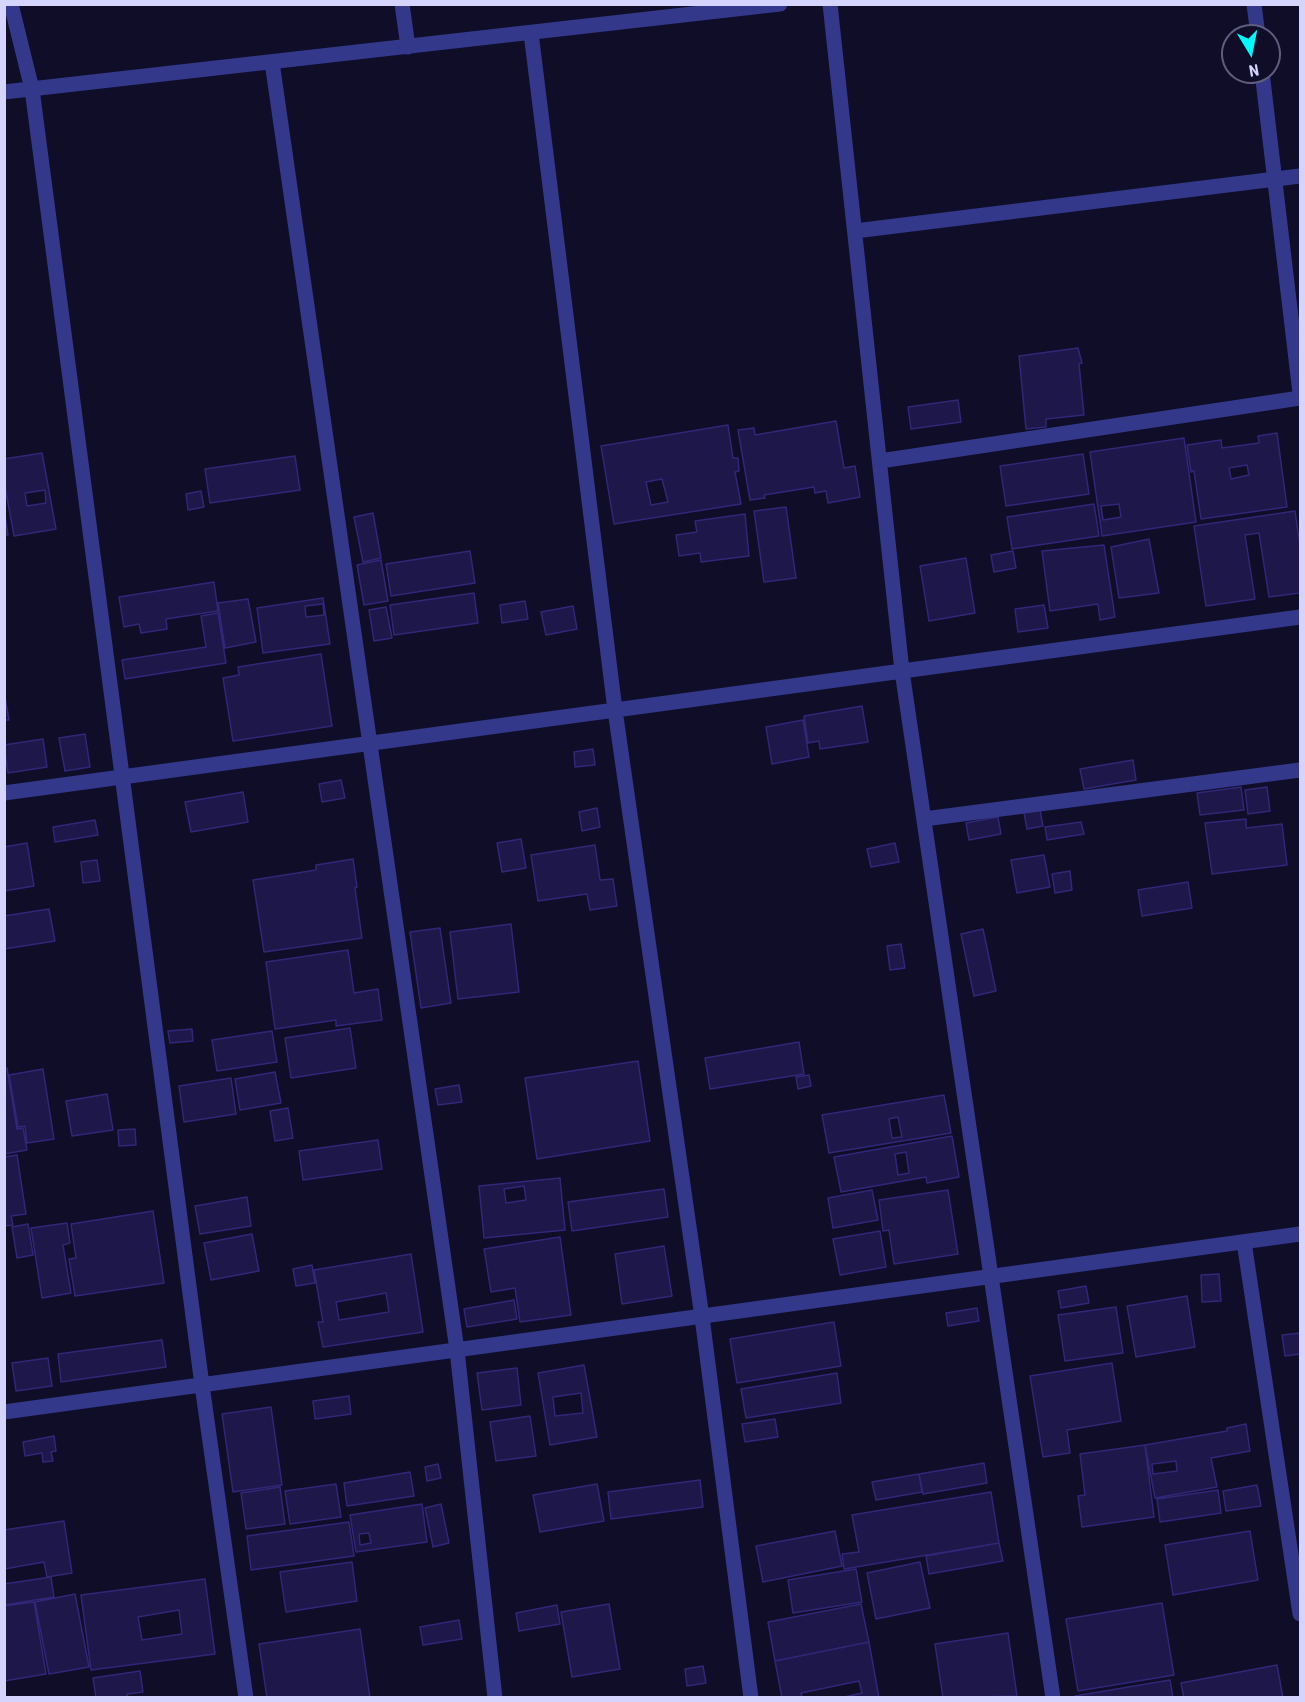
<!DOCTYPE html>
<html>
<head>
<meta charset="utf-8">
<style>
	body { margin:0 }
	#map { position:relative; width:1305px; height:1702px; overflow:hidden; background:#0f0d28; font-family:"Roboto Condensed",sans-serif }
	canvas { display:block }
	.frame { position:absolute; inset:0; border:6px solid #d5d4ff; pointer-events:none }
	.north { position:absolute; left:1221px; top:24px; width:60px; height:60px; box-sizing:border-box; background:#0f0d28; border:2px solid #5e5d7e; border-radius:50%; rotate:170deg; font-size:16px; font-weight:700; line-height:24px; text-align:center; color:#d5d4ff }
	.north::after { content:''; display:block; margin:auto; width:21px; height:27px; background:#00faff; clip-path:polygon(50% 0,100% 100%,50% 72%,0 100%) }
</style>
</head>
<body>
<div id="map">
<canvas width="1305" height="1702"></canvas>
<div class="frame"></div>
<div class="north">N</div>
</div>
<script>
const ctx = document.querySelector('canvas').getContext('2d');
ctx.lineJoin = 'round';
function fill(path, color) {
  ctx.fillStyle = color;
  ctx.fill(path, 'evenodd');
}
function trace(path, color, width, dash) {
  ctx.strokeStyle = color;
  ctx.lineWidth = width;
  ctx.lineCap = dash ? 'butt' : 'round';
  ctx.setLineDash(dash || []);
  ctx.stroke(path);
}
const building = new Path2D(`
	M1078,348L1082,363L1079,364L1084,415L1046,419V427L1026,429L1019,356Z
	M958,400L961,422L911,429L908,407Z
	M836,421L844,468L855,466L860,497L828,503L826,491L815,493L814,487L764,495L765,498L750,500L738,430L754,428L755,435Z
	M728,425L733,458H738L739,471L735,472L741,504L614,524L601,446ZM662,479L668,502L651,505L646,482Z
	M1277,433L1287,507L1201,519L1194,471L1191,472L1187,445L1221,440L1222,448L1259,443L1258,436ZM1247,465L1249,475L1231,479L1229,468Z
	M1184,438L1196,522L1102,536L1090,452ZM1119,504L1121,517L1103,520L1101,506Z
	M42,453L56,529L14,536L4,481V459ZM45,490L46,503L27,506L25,493Z
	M1083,454L1089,494L1006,506L1000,466Z
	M295,456L300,490L210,503L205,469Z
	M201,491L204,507L188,510L186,494Z
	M1094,504L1099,536L1012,549L1007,517Z
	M786,507L796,578L764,582L754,511Z
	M1295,511L1300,546V593L1269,597L1259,533L1245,535L1255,599L1206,606L1194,526Z
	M373,513L381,558L363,562L354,517Z
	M745,514L749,556L701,562L700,553L679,556L676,535L697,532L695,521Z
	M5,515L8,535H4V515Z
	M1149,539L1159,593L1119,598L1111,547Z
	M1104,545L1115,617L1100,620L1098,604L1050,611L1042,551Z
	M470,551L475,583L391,596L386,564Z
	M1013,551L1016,568L994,572L991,555Z
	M966,558L975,613L929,621L920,566Z
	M381,560L388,601L364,605L357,565Z
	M214,582L218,611L166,619L167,629L141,633L139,624L124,627L119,597Z
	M474,593L478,623L394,635L390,605Z
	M323,598L330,644L263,653L257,608ZM323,604L324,615L306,617L305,606Z
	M248,599L256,642L225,648L218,603Z
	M525,601L528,619L502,623L500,605Z
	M1044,605L1048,628L1018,632L1015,609Z
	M573,606L577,629L546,635L541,612Z
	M386,607L392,638L374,641L369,610Z
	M218,613L226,663L125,679L122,660L206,647L201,616Z
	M321,654L332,726L233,741L223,678L239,675L238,667Z
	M5,697L9,720H4V698Z
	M862,706L868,742L820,749L819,741L808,743L804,716Z
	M803,720L809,757L772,764L766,727Z
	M85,734L90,767L65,771L59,738Z
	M43,739L47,767L8,773L4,745Z
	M593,749L595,765L575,767L574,752Z
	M1133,760L1136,780L1084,789L1080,769Z
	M341,780L345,798L322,802L319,784Z
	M1241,787L1244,810L1200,815L1197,793Z
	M1267,787L1270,811L1248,814L1245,790Z
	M243,792L248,822L191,832L185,802Z
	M597,808L600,827L582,831L579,812Z
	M1040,810L1043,826L1027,829L1024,813Z
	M998,817L1001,834L969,840L966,823Z
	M1246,819V828L1282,824L1287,865L1212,874L1205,823Z
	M95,820L98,835L55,842L53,827Z
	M1081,822L1084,834L1047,840L1045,827Z
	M521,839L526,868L502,872L497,843Z
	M27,843L34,886L4,891V847Z
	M895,843L899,862L871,867L867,849Z
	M595,845L600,880L613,879L617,906L590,910L587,894L538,901L531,855Z
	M1044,855L1050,887L1017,893L1011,860Z
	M353,859L357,887L355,888L362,938L264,952L253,880L316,870V865Z
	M97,860L100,881L83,883L81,862Z
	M1070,871L1072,890L1055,893L1052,874Z
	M1188,882L1192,908L1142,916L1138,890Z
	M49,909L55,941L4,949V916Z
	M511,924L519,992L458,999L450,932Z
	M440,928L451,1003L421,1008L410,932Z
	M983,929L996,991L974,996L961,934Z
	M901,944L905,968L890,970L887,946Z
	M348,950L354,993L378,989L382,1020L336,1026V1020L275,1029L266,962Z
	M350,1028L356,1068L291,1078L285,1038Z
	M192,1029L193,1041L170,1043L168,1031Z
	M272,1031L277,1062L217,1071L212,1040Z
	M799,1042L804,1074L710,1089L705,1058Z
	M638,1061L650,1141L537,1159L525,1078Z
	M7,1068L17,1129L23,1128L27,1150L4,1154V1069Z
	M43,1069L54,1139L27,1143L25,1126L18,1127L9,1075Z
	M275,1072L281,1103L240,1110L235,1079Z
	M809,1075L811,1086L798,1089L796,1077Z
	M231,1078L236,1114L184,1122L179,1086Z
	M459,1085L462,1102L438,1105L435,1089Z
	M107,1094L113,1130L72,1136L66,1101Z
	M944,1095L951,1133L829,1153L822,1115ZM898,1117L902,1137L892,1138L889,1119Z
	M288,1108L293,1138L275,1141L270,1111Z
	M135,1129L136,1145L119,1146L118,1130Z
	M952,1136L959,1177L927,1183L926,1177L841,1192L834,1157ZM906,1152L909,1173L898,1175L895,1154Z
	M378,1140L382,1169L303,1180L299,1151Z
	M17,1155L26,1214L11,1216L13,1225L4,1226V1157Z
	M560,1178L565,1230L484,1238L479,1186ZM524,1186L526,1200L506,1203L504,1189Z
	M664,1189L668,1217L572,1231L568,1202Z
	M872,1190L878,1220L833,1228L828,1198Z
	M948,1190L958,1254L894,1264L889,1230L883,1231L879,1200Z
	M247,1197L251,1226L200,1234L195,1206Z
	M153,1211L164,1283L75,1296L69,1259L76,1258L71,1224Z
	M67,1223L70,1243L63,1245L71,1293L42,1298L31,1228Z
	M28,1224L33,1255L17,1258L12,1227Z
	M880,1231L886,1267L840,1275L833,1239Z
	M252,1234L259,1271L211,1280L204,1243Z
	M560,1237L571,1315L520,1322L515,1288L491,1292L484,1249Z
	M664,1246L672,1296L622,1304L615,1254Z
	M411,1254L423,1332L323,1347L318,1322H323L314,1270ZM386,1293L389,1312L339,1320L336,1302Z
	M312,1265L315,1283L296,1286L293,1269Z
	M1219,1274L1221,1301L1202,1302L1201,1275Z
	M1086,1286L1089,1303L1061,1308L1058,1291Z
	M1187,1296L1195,1347L1136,1357L1127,1306Z
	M514,1300L517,1319L467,1327L464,1309Z
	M1116,1307L1123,1353L1065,1361L1058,1315Z
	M977,1308L979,1321L948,1326L946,1313Z
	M834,1322L841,1366L737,1383L730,1339Z
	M1300,1333V1354L1285,1356L1282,1335Z
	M162,1340L166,1367L61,1382L58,1354Z
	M48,1358L52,1386L16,1391L12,1363Z
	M1112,1363L1121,1421L1067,1430L1070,1453L1043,1457L1030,1376Z
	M584,1365L597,1437L550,1445L538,1373ZM581,1393L583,1413L555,1416L553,1397Z
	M517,1368L521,1405L482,1410L477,1373Z
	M837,1373L841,1403L746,1418L741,1389Z
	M349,1396L351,1414L315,1419L313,1401Z
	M271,1407L282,1485L233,1492L222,1414Z
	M530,1416L536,1456L496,1461L490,1422Z
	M775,1419L778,1437L745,1442L742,1424Z
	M1246,1424L1250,1451L1211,1458L1217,1487L1155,1498L1145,1445L1227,1431V1428ZM1176,1461L1177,1471L1153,1474L1152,1464Z
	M54,1436L56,1451L51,1452L53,1461L43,1462L42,1453L25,1456L23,1442Z
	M1145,1445L1154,1517L1082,1527L1078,1496L1085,1495L1080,1454Z
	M984,1463L987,1483L923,1494L919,1474Z
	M438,1464L441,1478L427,1481L425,1467Z
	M410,1472L414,1496L347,1506L344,1483Z
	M919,1474L922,1492L876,1500L872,1482Z
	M700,1480L703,1507L611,1519L608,1492Z
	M336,1484L341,1517L290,1524L285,1491Z
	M597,1484L604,1521L540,1532L533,1495Z
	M1257,1485L1261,1506L1226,1511L1223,1491Z
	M280,1487L285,1524L246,1529L241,1493Z
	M1218,1490L1221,1513L1160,1522L1157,1499Z
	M991,1492L999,1543L844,1569L842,1554L859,1552L852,1515Z
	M422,1504L427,1542L356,1552L350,1515ZM369,1533L371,1543L360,1545L359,1534Z
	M441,1504L449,1543L433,1547L425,1508Z
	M64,1521L72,1573L47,1577L44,1562L4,1569V1530Z
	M349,1522L354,1556L251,1570L247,1536Z
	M835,1531L842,1566L763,1582L756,1546Z
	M1250,1531L1258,1580L1173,1595L1165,1545Z
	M999,1543L1003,1561L929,1574L926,1556Z
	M352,1562L357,1601L286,1612L280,1572Z
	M920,1562L930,1608L876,1619L867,1573Z
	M856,1569L862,1602L793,1613L788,1580Z
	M51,1577L54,1597L4,1605V1584Z
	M205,1579L215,1654L91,1670L81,1595ZM179,1610L182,1634L142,1640L138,1617Z
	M75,1594L89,1667L49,1674L35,1602Z
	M34,1602L46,1674L4,1681V1606Z
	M1162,1603L1174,1675L1078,1691L1066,1619Z
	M609,1604L620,1669L572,1677L561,1612Z
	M861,1604L869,1642L775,1661L768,1622Z
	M557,1605L560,1624L519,1631L516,1613Z
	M459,1620L462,1639L423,1645L420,1627Z
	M360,1629L370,1698H267L259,1644Z
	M1008,1633L1017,1696L943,1698L935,1644Z
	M869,1642L879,1698H840L862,1693L859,1681L801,1693L802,1698H782L775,1661Z
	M1277,1665L1283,1698H1184L1181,1683Z
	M703,1666L706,1683L687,1686L685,1669Z
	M140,1671L143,1692L127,1694L128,1698H96L93,1678Z
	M1170,1680L1173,1698H1075V1696Z`);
const minor = new Path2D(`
	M11,4L32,89L202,1385L246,1698
	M402,4L408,47
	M830,4L902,671L1053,1698
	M1254,4L1258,36
	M531,33L615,710L702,1317L751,1698
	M272,62L457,1350L495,1698
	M1262,72L1300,393
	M4,92L780,4
	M855,231L1300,176
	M880,461L1300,398
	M4,793L1300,617
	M924,819L1300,770
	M1244,1242L1300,1614
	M4,1412L1300,1234`);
fill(building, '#1e174a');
trace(building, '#312778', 1.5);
trace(minor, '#34388b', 15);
</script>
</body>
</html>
